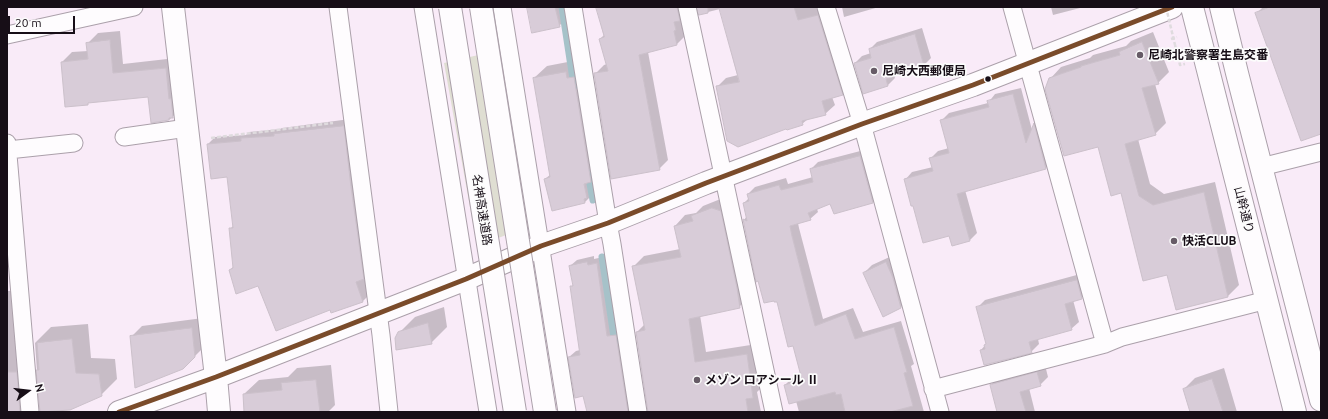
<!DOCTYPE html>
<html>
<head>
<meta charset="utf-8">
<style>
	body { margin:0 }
	#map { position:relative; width:1328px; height:419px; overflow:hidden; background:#f9ebf8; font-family:Ubuntu,sans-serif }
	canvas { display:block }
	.frame { position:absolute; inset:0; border:8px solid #170e17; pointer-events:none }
	.north { position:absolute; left:8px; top:371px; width:40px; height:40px; -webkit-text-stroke:3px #fcfcfc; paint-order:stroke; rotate:75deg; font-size:11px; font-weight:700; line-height:16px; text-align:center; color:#170e17 }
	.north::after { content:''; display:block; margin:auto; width:14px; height:18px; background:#170e17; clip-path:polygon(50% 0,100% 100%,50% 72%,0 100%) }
	.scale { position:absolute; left:8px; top:16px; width:67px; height:18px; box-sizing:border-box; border:2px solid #170e17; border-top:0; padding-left:5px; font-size:12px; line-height:14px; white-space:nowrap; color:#170e17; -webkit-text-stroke:3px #fcfcfc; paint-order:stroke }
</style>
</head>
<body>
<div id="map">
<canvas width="1328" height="419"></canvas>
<div class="frame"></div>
<div class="north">N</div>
<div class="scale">20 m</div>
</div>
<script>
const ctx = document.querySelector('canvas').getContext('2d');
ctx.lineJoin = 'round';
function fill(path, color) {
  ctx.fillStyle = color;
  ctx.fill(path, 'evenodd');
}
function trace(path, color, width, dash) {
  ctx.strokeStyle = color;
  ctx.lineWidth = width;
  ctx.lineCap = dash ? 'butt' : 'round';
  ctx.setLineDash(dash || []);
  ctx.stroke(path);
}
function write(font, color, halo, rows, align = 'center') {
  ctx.font = font + ' Ubuntu,"Noto Sans JP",sans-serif';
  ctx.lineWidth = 3.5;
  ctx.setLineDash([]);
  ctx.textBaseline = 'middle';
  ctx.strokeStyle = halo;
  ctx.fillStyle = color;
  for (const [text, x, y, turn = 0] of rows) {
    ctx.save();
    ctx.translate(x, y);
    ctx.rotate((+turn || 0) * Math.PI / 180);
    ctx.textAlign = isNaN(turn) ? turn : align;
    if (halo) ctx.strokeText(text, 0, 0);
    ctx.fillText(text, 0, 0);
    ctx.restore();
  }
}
const green = new Path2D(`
	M500,50L530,226L477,246L444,63Z`);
const shadow = new Path2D(`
	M528,7H565L567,18L559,26Z
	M597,7H688L686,35L677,44L648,52L668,160L659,169L595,74L604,65L607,64L600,39L604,35Z
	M698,7H816L817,9L824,7L851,85L842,94L832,97L835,105L825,114L808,119L802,124L717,87L726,78L738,75L720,9L700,14Z
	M842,7H879L844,17Z
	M1051,7H1084L1053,15Z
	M1263,7H1321V133L1257,13Z
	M922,28L931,58L924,65L894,75L895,78L888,85L855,63L862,56L871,53L870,49L877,42Z
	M120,31L123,64L176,58L183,107L169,120L149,96L90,101L87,104L62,62L72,52L88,51V43L98,33Z
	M1153,32L1169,72L1158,83L1155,84L1166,123L1155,134L1138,139L1150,184L1164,194L1215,182L1239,285L1228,296L1177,309L1168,274L1121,192L1098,146L1050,79L1061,67L1090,58L1093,55L1126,46L1131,41Z
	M578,60L597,190L585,202L545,179L551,174L534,78L547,66Z
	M1021,88L1032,130L1034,123L1041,117L1053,160L1046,168L965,190L977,233L970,240L953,245L950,235L914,204L905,180L912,172L933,167L930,159L938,151L949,148L941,121L949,113L988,103L995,94Z
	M350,119L370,271L364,278L370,294L363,301L331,312L330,309L230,270L234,266L230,229L234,225L228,176L208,144L215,137L246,135L249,132L280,129L282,128Z
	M868,149L880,195L873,202L830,203L817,209L818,212L810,219L798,223L799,228L823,319L853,308L863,332L901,321L914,364L911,366L924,412H799L796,401L785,385L792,378L802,375L794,345L777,300H774L744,220L747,216L744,203L749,198L748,194L755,187L786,178L788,184L813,177L811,169L818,162Z
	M723,198L750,296L739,307L700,315L706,352L757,344L763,386L757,392L761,412H649L637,332L645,324L633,267L644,256L680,249L675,226L685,215L696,213L703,206Z
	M894,255L909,299L901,307L884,315L864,273L872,265Z
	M594,256V259L603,257L613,330L622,329L636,412H588L584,395L569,357L576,351L580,350L571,287L574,284L570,266L577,260Z
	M1084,273L1089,291L1081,298L1073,300L1079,322L1071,329L1038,339L1039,344L1031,352L981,350L987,343L978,307L985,300Z
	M7,291H16L31,412H7Z
	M444,307L447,327L431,343L399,333L415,317Z
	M203,318L206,345L183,368L131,337L142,326Z
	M88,324L91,358L115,359L117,379L101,395L69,410L40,412L35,343L51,327Z
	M331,365L335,405L328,412H245L244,394L259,380L288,377L297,368Z
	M1045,365L1048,377L1040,385L1029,388L1035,412H998L991,385L998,377Z
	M1224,368L1237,412H1191L1184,389L1195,378Z`);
const stream = new Path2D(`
	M562,7L574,86
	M588,173L593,200
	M602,257L615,344`);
const building = new Path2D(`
	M527,7H555L560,27L532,33Z
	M596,7H677L680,21L674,22L676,30L674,31L677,45L639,55L660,170L611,179L594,73L608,71L599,39L604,37Z
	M697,7H708V13L699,15Z
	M719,7H794L798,20L818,15L843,95L822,101L826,115L802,121L803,125L787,130L786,129L738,147L727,141L716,86L739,82Z
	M1270,7H1321V134L1301,141L1255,13Z
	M915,34L924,66L886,79L888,86L863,94L854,63L871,58L869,49Z
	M110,40L113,73L166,68L169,99L171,98L173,118H169V120L151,123L148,97L88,103V105L65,107L61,62L88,59L86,43Z
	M1142,42L1159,84L1142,88L1156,135L1125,144L1139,196L1153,205L1204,192L1228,297L1176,310L1167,275L1143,281L1121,193L1111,196L1098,147L1064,156L1045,89L1049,78L1081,67V66L1120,55L1119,52Z
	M566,72L567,78L574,77L591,182L584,184L587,198L584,199L585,203L552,211L544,179L550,177L533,78Z
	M1013,94L1026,143L1034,123L1046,169L957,194L970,241L952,246L949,236L923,243L913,206H911L904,179L933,171L929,158L949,153L940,120L989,107L987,101Z
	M344,126L351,187L364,279L356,282L363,302L331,313L330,310L276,331L258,286L236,294L229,270L233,268L229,228H233L227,177L211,179L207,144L241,141V138L274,136V134Z
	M860,156L873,203L834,214L830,204L808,213L811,220L790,226L792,236L815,326L846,314L855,339L894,327L907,372L904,373L913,406L890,412H845L841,394L836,395L835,392L789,404L784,385L802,380L793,346L788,347L777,302H774V301L764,303L758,281L756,282L743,219L747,221L743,203L749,201L747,194L779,185L781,190L813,182L810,169Z
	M712,208L721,211L737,288L740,308L689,319L695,362L747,354L753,398L746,399L748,412H648L636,332L645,330L632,266L681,257L674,226L693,221L691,216Z
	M587,262L588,265L597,263L607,336L616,335L628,412H587L583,396L575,398L568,357L580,355L570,286H573L569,266Z
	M886,262L893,278L901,308L883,317L863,273Z
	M1077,280L1082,299L1065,304L1072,330L1029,342L1032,353L984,365L980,350L985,349L984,345L986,344L976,307Z
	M428,323L432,344L396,350L395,338L398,332Z
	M192,328L195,357L183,369L135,388L130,336Z
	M72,339L76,373L99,374L102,396L70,410L40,412L36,370H39L37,343Z
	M7,372H17L20,412H7Z
	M1037,372L1041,386L1020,392L1026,412H997L990,385Z
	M1212,379L1223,412H1190L1183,389Z
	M316,380L320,412H244L243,394L282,390L281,383Z`);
const path = new Path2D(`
	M1171,39L1177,37
	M1175,45L1180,65L1185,64
	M211,138L333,123`);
const street = new Path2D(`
	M338,7L381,335L389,412
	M423,7L488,412
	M502,7L567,412
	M573,7L608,223L612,244L638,412
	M687,7L774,412
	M826,7L862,124L940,412
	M1012,7L1105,344
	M7,35L134,7
	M124,137L187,128
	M7,143L30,412
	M8,150L74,143
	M1261,167L1321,152
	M933,389L1105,344L1122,337L1267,300`);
const secondary = new Path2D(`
	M173,7L216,377L219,412
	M1192,7L1295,412
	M1221,7L1237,73L1321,400
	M119,412L216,377L466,279L541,246L608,223L706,183L862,124L973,85L1172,7`);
const pathBridge = new Path2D(`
	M1166,7L1175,45`);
const highwayBridge = new Path2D(`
	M450,7L515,412
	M481,7L545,412`);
const bus1 = new Path2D(`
	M119,412L216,377L466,279L541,246L608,223L706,183L862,124L973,85L1172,7`);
const markers = [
	[1140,55,4,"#665b66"],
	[874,71,4,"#665b66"],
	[988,79,3.5,"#170e17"],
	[1174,241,4,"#665b66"],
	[697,380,4,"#665b66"]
];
const poiNames = [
	["尼崎北警察署生島交番",1148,55],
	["尼崎大西郵便局",882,71],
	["快活CLUB",1182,241],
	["メゾン ロアシール Ⅱ",705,380]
];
const streetNames = [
	["名神高速道路",482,210,81],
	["山幹通り",1244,210,76]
];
fill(green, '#dfded2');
fill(shadow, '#0003');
trace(stream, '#a6c2c9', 7);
fill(building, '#d8ccd8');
trace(building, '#cbc0ca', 1);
trace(street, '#aba0aa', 19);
trace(secondary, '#aba0aa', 24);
trace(path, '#dfdbde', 2.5, [4, 2]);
trace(street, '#fefcfe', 17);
trace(secondary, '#fefcfe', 22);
trace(highwayBridge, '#aba0aa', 24, []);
trace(pathBridge, '#dfdbde', 2.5, [4, 2]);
trace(highwayBridge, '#fefcfe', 22);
trace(bus1, '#7a4b2a', 5);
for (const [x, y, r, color] of markers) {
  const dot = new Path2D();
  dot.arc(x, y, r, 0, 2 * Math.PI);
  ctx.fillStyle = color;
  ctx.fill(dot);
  trace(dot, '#fcfcfc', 1.5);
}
write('bold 12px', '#170e17', '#fcfcfc', poiNames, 'left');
write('12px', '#170e17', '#fcfcfc', streetNames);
</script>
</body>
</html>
